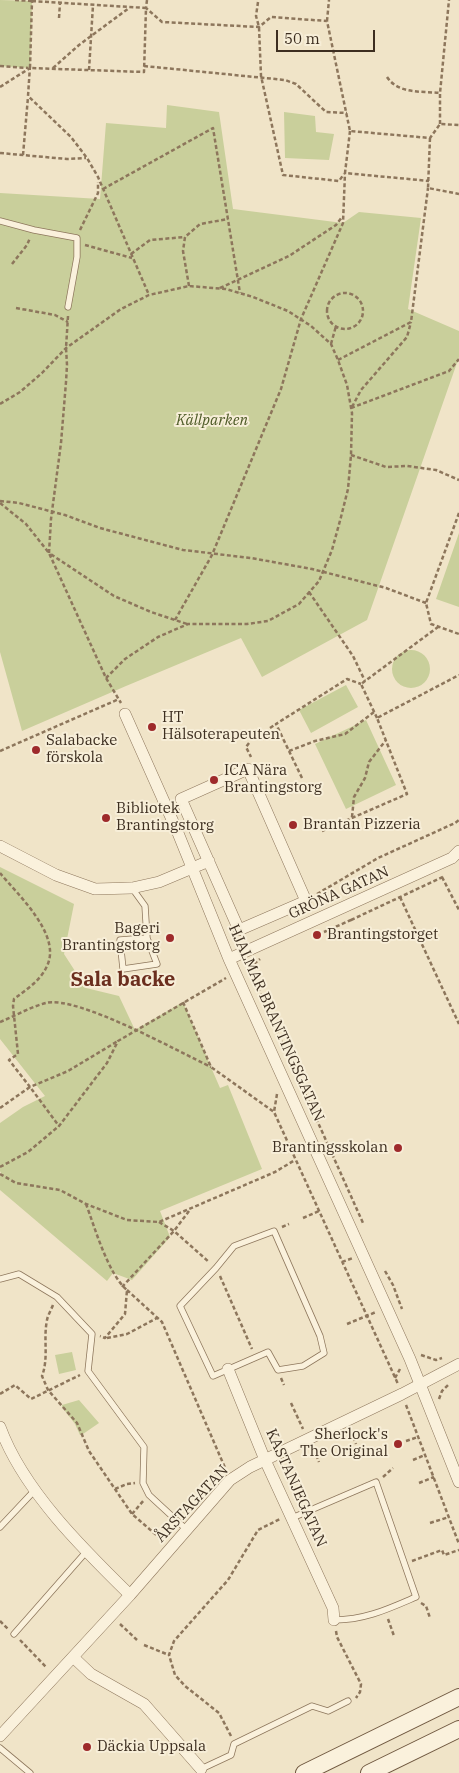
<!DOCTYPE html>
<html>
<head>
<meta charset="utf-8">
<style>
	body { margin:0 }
	#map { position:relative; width:459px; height:1773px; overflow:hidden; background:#f0e4c8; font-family:"IBM Plex Serif",serif }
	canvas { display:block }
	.scale { position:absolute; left:276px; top:30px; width:99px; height:22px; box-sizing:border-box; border:2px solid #3d2e20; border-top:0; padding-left:6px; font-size:15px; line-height:18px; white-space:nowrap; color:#3d2e20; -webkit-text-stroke:4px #f7eed8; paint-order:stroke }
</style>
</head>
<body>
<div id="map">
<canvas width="459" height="1773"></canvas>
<div class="scale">50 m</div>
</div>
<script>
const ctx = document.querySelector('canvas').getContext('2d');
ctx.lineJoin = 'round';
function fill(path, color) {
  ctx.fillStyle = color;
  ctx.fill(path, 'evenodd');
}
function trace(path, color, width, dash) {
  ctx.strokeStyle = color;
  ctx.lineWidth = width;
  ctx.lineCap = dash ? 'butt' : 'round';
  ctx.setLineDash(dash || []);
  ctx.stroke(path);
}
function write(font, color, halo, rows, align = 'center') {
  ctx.font = font + ' "IBM Plex Serif",serif';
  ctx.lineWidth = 4;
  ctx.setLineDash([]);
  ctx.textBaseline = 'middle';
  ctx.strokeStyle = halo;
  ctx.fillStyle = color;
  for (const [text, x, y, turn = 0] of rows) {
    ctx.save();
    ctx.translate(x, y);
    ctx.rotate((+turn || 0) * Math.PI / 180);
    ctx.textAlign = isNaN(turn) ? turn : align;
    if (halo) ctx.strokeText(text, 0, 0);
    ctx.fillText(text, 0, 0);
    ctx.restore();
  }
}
const green = new Path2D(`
	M0,0L32,1L30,68L0,66Z
	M167,105L219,112L233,209L343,223L359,212L421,218L408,309L459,331V357L367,620L262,677L241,638L126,686L22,731L0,652V193L100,199L106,123L166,128Z
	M284,112L315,116L316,132L334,134L329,160L285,158Z
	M459,533V607L436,599Z
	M392 669a19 19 0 1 1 38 0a19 19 0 1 1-38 0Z
	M346,685L358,707L311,733L299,710Z
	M366,720L396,785L346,809L315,744Z
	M0,867L74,904L64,954L86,988L119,996L135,1030L183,1002L220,1088L228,1085L262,1169L160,1211L170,1237L132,1280L113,1273L107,1281L0,1190V1176L2,1175L0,1171V1123L23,1107L45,1096L0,1039Z
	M72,1352L76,1370L59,1374L55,1355Z
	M79,1400L99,1423L83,1434L80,1435L75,1424L62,1407V1405Z`);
const path = new Path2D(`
	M15,0L32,1
	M147,0L146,8L162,22L259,27L271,17L327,21L350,131L430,138L440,124L459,125
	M32,1L146,8L144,72L30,68L32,1V0
	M258,2L256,16L259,27L261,76L283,175L339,181L344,174
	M59,18L60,3
	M327,21L329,0
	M0,66L28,68
	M30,66L28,96L71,137L87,158L98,177L149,295
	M144,66L285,80L296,84L326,112L347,113
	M53,68L79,45L129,8
	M89,70L93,5
	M387,77C398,94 421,91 440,93
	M0,87L30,68
	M440,124V93L449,0
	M350,131L345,173L429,181
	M430,138L428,188L459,194
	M0,153L67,159L86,158
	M23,155L28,97
	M103,189L213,128L240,293
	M80,230L98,193V182
	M85,245L132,258
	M131,254L150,240L185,237
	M12,264L27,245L30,238
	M189,286L183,251L185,237L200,224L228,219
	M220,288L289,256L336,225L342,217
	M327 311a18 18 0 1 1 36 0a18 18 0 1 1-36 0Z
	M16,308L55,315L68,322
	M68,316L66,348L67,365L66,382L61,443L51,519L49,553L114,596L151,612L187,624
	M331,344L336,326
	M338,360L411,322L428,188
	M0,404L20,392L42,373L66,348L121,309L149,295L189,286L226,289L253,297L288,311L311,326L331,344L338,360L347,385L352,413L351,455L348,489L341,517L332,550L319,581L299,604L268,621L247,624H188L158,637L125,659L106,678
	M352,407L361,390L407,337L411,322
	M351,408L449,371L459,359
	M351,455L386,467L407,466L436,470L459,480
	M0,501L19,503L65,515L100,528L183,550L251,558L312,569L386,588L426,603
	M0,503L26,524L49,553L106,678L121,703
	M459,513L426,603L431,624L459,634
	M309,592L353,656L365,681
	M175,620L212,555L281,389L301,319L343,223L345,173
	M377,718L361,684L438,627
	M270,728L276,724
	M249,743L246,747L251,757
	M0,751L119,699
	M289,751L315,741L345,734L374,712
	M302,778L276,724L347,679L361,684
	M352,817L354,797L365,778L369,762L386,740
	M322,831L407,794L377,718L459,675
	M0,873C18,895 62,935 47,966C41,980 26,990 14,999L13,1006L18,1054L9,1060L30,1087L68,1071L118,1041
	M442,877L459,910
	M317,894L378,858L455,823L459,820
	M400,897L459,1024
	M351,920L445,876
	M324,932L351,920L350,918
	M247,964L363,1223
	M249,968L260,959
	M183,1002L211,1067L274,1112
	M0,1022C15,1016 30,1007 46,1003C77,995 179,1052 211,1067
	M277,1094L274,1112L398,1384
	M0,1108L30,1087L59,1126
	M0,1167L28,1152L59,1126L107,1063L118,1041L226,978
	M0,1174L16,1183L60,1190L86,1204L127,1220L159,1222L275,1172L295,1160
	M86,1204C95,1228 108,1274 127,1290L125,1314L105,1338L100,1336
	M303,1218L319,1211
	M159,1222L174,1231L209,1262
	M282,1227L289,1224
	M342,1262L353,1258
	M385,1271L393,1285L402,1309
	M220,1276L252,1349
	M122,1287L174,1231L189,1211
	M127,1290L162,1322L226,1470
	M53,1305C51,1310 48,1315 47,1320C43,1340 49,1357 42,1376L48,1390L77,1423L89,1451L132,1514L162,1540
	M347,1324L376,1312
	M107,1338L127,1334L157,1318
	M421,1355L436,1360L442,1358
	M281,1378L284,1385
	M395,1378L400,1369
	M0,1394L15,1385L31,1399L80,1375
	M439,1399L442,1391L448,1385
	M291,1403L303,1429
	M406,1405L459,1544
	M351,1431L356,1444
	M406,1441L418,1437
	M314,1449L319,1462
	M413,1460L425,1455
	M383,1477L393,1468
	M419,1483L434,1477
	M115,1489L127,1484L135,1483
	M132,1514L144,1500
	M430,1523L449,1517
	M412,1561L442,1550L444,1555L459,1550
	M421,1603L426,1606L430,1618
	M388,1619L394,1636
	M0,1621L8,1629
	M120,1624L137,1640
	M336,1631L337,1637L361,1684L360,1692L356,1698
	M20,1640L47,1668
	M144,1645L169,1655
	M231,1736L219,1713L185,1686L175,1675L169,1655L174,1641L228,1580L258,1530L280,1519`);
const lane = new Path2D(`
	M0,221L34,230L77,238V257L68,307
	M132,888L145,906L147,938L157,964L123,969L120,940L147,938
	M274,1231L320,1336L324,1353L303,1366L278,1370L268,1352L213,1376L180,1306L216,1268L234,1246Z
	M0,1279L19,1274L57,1297L92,1334L88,1371L144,1447L143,1483L149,1495L187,1530
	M292,1518L376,1482L416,1597C388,1609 365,1620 334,1620
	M0,1527L35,1490
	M14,1634L86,1552
	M0,1748L30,1773
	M201,1769L231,1755L234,1744L312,1706L328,1711L348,1701`);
const street = new Path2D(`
	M125,714L178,833L229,959L410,1359L459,1482
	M248,769L306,901L239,930L181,799Z
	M0,846L56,875L95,889L132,888L159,882L209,861
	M229,959L452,858L459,851
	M228,1369L265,1460L333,1608L334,1620
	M0,1427C23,1490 83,1549 130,1595
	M73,1657L91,1674L144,1704L201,1769
	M0,1736L130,1595L230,1480L250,1467L402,1394L459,1364`);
const secondary = new Path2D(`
	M304,1773L459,1697
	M369,1773L459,1729`);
const markers = [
	[152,727,5,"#9e2a2b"],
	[36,750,5,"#9e2a2b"],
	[214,780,5,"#9e2a2b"],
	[106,818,5,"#9e2a2b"],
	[293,825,5,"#9e2a2b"],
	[317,935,5,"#9e2a2b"],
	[170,938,5,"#9e2a2b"],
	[398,1148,5,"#9e2a2b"],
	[398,1444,5,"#9e2a2b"],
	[87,1747,5,"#9e2a2b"]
];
const parkNames = [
	["Källparken",212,421]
];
const poiNames = [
	["HT",162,718],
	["Hälsoterapeuten",162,735],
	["Salabacke",46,741],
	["förskola",46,758],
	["ICA Nära",224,771],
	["Brantingstorg",224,788],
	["Bibliotek",116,809],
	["Brantingstorg",116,826],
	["Brantan Pizzeria",303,825],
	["Bageri",160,929,"right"],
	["Brantingstorg",160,946,"right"],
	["Brantingstorget",327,935],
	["Brantingsskolan",388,1148,"right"],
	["Sherlock's",388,1435,"right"],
	["The Original",388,1452,"right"],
	["Däckia Uppsala",97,1747]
];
const streetNames = [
	["GRÖNA GATAN",339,893,-24],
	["HJALMAR BRANTINGSGATAN",276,1023,66],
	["KASTANJEGATAN",296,1488,66],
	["ÅRSTAGATAN",192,1504,-47]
];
const districtNames = [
	["Sala backe",123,980]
];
fill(green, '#c9cf9b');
trace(lane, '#8d765c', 7);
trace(street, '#8d765c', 12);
trace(secondary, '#6f573f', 18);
trace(path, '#8d765c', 2.5, [4, 2.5]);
trace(lane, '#faf1dc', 5.5);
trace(street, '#faf1dc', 11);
trace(secondary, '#faf1dc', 16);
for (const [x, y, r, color] of markers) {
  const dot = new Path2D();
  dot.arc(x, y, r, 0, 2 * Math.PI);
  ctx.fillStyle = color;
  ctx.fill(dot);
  trace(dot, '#f7eed8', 2);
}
write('italic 15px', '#4d5a26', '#f7eed8', parkNames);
write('15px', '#3d2e20', '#f7eed8', poiNames, 'left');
write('15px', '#3d2e20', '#f7eed8', streetNames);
write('bold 20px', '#6b2e1e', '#f7eed8', districtNames);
</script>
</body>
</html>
